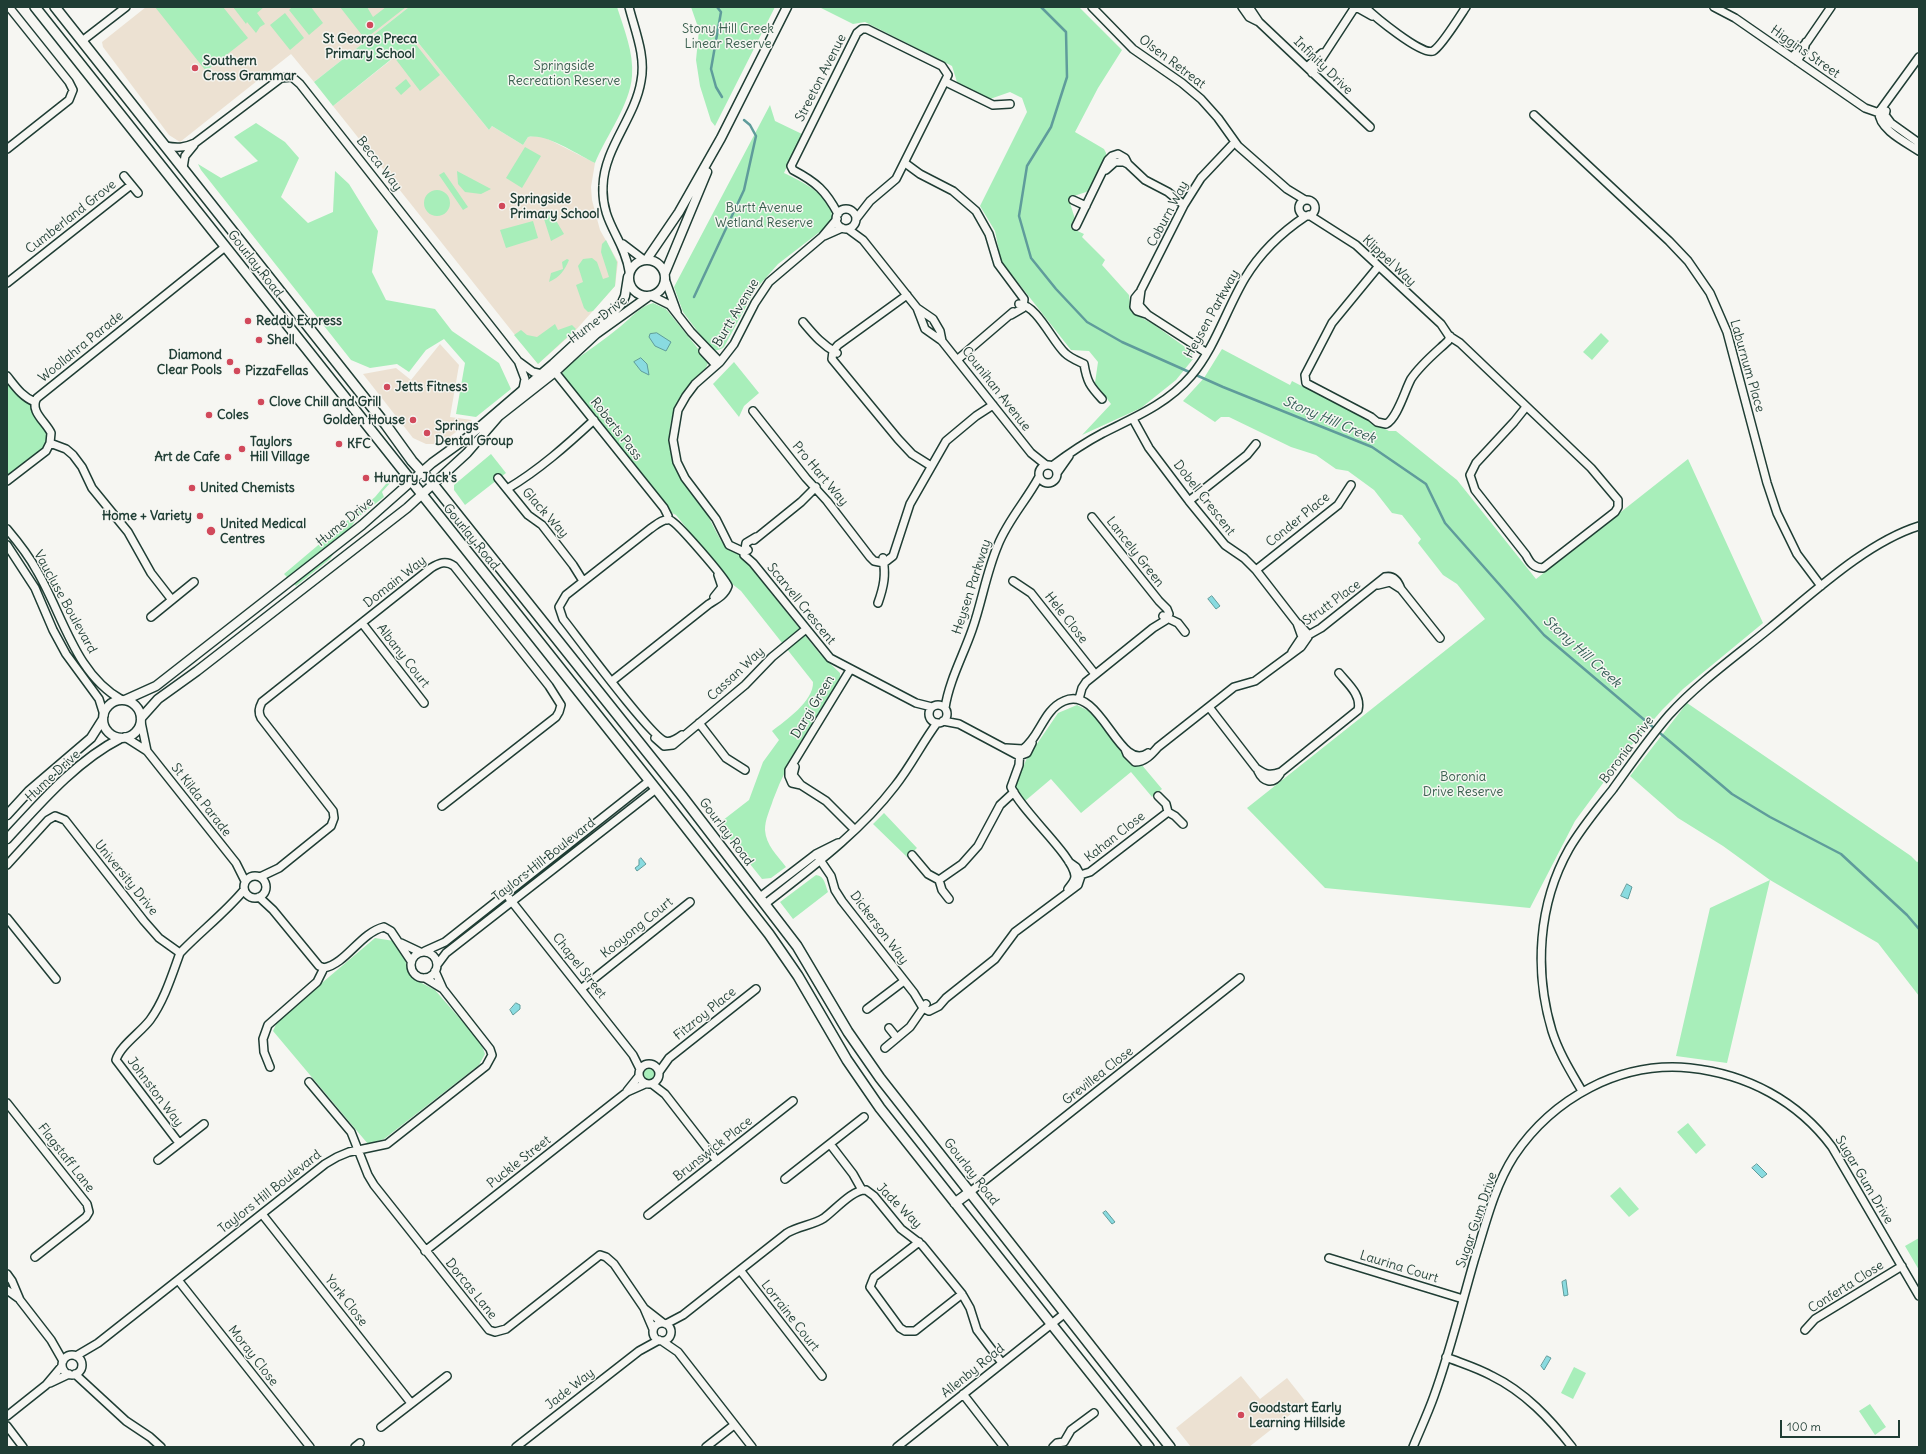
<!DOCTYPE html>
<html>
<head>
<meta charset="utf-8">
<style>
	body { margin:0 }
	#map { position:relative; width:1926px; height:1454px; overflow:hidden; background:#f6f6f2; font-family:Delius,sans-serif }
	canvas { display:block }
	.frame { position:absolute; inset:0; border:8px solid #1f3d34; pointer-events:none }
	.scale { position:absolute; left:1780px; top:1420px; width:120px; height:18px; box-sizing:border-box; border:2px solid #1f3d34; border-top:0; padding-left:5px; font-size:12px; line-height:14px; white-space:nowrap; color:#1f3d34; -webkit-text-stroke:3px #f6f6f2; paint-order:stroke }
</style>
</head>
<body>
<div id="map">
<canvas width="1926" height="1454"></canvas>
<div class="frame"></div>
<div class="scale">100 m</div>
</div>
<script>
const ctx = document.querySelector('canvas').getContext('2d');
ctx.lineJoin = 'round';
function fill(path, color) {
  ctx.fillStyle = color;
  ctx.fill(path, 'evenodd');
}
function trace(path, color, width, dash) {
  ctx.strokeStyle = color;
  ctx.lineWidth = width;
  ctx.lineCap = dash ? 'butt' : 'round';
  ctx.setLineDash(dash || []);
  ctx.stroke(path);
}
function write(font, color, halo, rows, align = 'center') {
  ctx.font = font + ' Delius,sans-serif';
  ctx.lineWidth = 3;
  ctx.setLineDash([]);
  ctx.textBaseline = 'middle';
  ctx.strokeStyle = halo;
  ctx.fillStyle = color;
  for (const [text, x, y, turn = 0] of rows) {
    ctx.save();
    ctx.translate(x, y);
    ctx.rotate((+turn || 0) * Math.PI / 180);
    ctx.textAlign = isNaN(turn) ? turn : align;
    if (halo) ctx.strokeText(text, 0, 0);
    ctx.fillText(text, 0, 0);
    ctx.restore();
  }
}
const built = new Path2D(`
	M146,7H409L314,82L291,54L180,142L169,135L103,47L102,42Z
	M416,40L489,130L492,126L523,145L528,137L534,136L544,137L595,163L591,187L592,200L600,230L618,262L615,286L575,331L538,364L333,106Z
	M440,344L459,365L450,417L472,420L444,441L437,444H426L413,438L363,374L396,368L411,380Z
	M1241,1376L1260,1399L1287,1378L1306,1402L1249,1447H1191L1176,1428Z`);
const green = new Path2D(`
	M155,7H223L248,38L206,71Z
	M233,7H264L257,13L265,24L260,27L256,33L247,22L246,24Z
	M292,7H311L323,23L309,35L289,10Z
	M340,7H367L373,17L386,7H406L365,39Z
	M409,7H617C624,29 634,53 632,76C630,105 606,136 595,163C578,155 547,133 528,137L523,145L492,126L489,130L416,40L414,42L440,75L420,91L394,57L333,106L314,82Z
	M691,7H775L715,126L711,121L700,86L696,60L699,30Z
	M819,7H1079L1122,50L1098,88L1075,132L1104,149L1106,153V159L1089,191L1074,196L1070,203L1075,219L1071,228L1084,234L1082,237L1105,260L1102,265L1129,295L1131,312L1153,324L1192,352L1193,359L1176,380L1141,408L1082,435L1111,404L1095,383L1098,362L1089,351L1071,350L1001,261L995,231L980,206L1027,112L1022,98L1010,92L990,99L957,82L952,66L865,22L853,24Z
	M285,13L304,38L290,50L270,25Z
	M406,79L411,86L401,95L395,88Z
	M770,105L775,121L802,134L784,173C800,181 834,196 832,219L826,227L778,264L755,290L724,347C719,351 715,351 710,348L683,312L674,287Z
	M256,123L285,142L299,158L281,197L308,223L333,212L335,171L349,184L378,231L372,272L386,300L435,309L452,331L499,363L511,389L476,417L456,414L465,363L444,339L426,350L409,372L397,364L370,368L351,360L201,170L198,164L221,178L258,161L234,137Z
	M525,147L541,156L522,188L506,178Z
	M457,171L491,189L481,194L465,192L458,184Z
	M444,172L468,207L463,210L439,175Z
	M424 203a13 13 0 1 1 26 0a13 13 0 1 1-26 0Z
	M551,212L564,234L551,241L544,219Z
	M533,221L538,238L506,248L500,230Z
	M606,240L617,262L615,286L593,311L588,312L584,308L576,285L583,282L578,266L583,259L592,258L597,262L603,279L609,277L601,252L602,244Z
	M567,259L569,260C564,271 560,277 549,282L551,273L563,269L562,262Z
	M653,303L666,309L708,361C708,370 698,375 692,382C667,407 663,445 679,475C685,487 695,497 703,507C709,516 720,542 726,547C729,550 735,552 740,554L820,654L840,673V679C815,718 789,757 773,800C770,810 765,819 765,830C766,845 777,855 786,867L771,878L762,879L718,824L749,800L763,762L779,740L772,731C785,721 814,701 813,682L741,591L731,583L676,515L668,511L662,501L562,376L563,372L568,365C586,352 604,340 621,326C632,317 639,307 653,303Z
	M555,324L558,330L572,325L576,329L538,364L514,335L521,330L527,335L537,337Z
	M1601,333L1609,341L1592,360L1583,352Z
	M1222,349L1290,385L1292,381L1389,431H1396L1457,480L1536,579L1688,459L1763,623L1683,689L1662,710L1629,748L1575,821L1530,908L1325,888L1247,808L1485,619L1457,584L1443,575L1418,543L1421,539L1402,515L1392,513L1374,490L1348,471L1336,469L1316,455L1291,447L1229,417H1221L1215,422L1183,401L1204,378Z
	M734,362L759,393L744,406L739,417L713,384Z
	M7,375L35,402L51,433L49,447L7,481Z
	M491,454L506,473L465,505L454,490V485Z
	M391,478V482L382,492L384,497L357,518L330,559L296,586L284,574L375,497Z
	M1687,703L1911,856L1917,862L1919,861V996L1878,943L1770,880L1727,1063L1676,1056L1710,908L1770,880L1723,846L1678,818L1630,776Z
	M1077,705L1091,712L1129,760L1141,764L1162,789L1152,797L1131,772L1081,813L1051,779L1025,801L1014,789L1026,760L1058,713Z
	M884,813L917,848L907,857L873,824Z
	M816,875C825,876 825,885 828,892L793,919L780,902Z
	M375,938L394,941L404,954L408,972L414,979L435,990L481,1043L485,1054L479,1065L384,1139L368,1144L273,1031L278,1020Z
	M643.5 1074a5.5 5.5 0 1 1 11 0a5.5 5.5 0 1 1-11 0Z
	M1688,1123L1706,1145L1696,1154L1677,1132Z
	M1620,1187L1639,1209L1629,1217L1610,1196Z
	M1919,1238V1270L1905,1246Z
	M1574,1367L1586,1373L1573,1399L1561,1393Z
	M1870,1404L1886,1427L1875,1435L1859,1411Z`);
const water = new Path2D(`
	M657,333L671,342L666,351L655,346L649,337L650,334Z
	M641,358L647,364L649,375L641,371L634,362Z
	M1212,596L1220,606L1216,609L1208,599Z
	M641,858L646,864L637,871L635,868L639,865V860Z
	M1627,884L1632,887L1628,899L1621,896Z
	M516,1003L520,1005V1009L513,1015L510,1010Z
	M1757,1164L1767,1174L1762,1178L1752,1168Z
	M1106,1211L1115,1222L1112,1224L1103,1213Z
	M1566,1280L1568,1295L1564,1296L1562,1282Z
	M1547,1356L1551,1358L1544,1370L1541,1366Z`);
const stream = new Path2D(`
	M717,7L721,12L711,69L716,87L722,97
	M1041,7L1066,32L1067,77L1051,127L1027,166L1019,216L1031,258L1056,289L1087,322L1122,342L1223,387L1372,447L1426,484L1445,523L1544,635L1732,794L1770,817L1841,854L1907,915L1919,929
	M694,297L744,190L756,136L750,125L744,120`);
const minor = new Path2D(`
	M629,7C635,31 646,56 641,81C635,118 604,148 603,186C601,223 624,238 629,271
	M1092,7L1133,49L1182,83L1201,99L1218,118L1238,146L1287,189L1305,200
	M1242,7L1249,17L1257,21
	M1249,7L1259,22L1370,127
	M1356,7L1372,16
	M1365,7C1374,16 1422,56 1433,51C1441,47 1460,16 1466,7
	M1714,7L1735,18L1865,108L1885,115
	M82,41L126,7
	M1792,57L1807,42L1831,7
	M1919,57L1879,112C1878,129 1907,143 1919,151
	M1797,61L1804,50L1806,42
	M1307,67L1322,53
	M1312,73L1355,7
	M946,82L993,105L1010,104
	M1886,111L1885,115L1891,123L1919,143
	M1534,115L1669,241L1688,261L1710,293L1727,332L1767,483L1777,513L1797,554L1821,586
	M165,146C177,148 184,148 195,143L281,78L292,77L300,84L518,361L533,372L542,374
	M7,149L69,100L73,90L69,82L9,7
	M905,163L920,174L953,191L976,211L989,234L998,264L1024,299L1023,308L1011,315
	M183,168L185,156L194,145
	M1106,170L1115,162H1124L1128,164
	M124,176L138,193
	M1073,200L1086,206
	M1299 208a8 8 0 1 1 16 0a8 8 0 1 1-16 0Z
	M836 219a10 10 0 1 1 20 0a10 10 0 1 1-20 0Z
	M838,214C826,191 816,182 793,170L791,166L857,33L862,29H867L942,66L948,75L896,179L870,201L856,219
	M1309,215L1356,245L1441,324L1449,336L1460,343L1591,468L1618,500V507L1615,512L1543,568C1534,568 1530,563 1526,555L1475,490L1470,475L1476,463L1514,422L1526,407
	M1076,226L1108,160L1112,156L1118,154L1125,158L1128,164L1145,180L1168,192L1184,205
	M848,229L863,240L917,308L933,319L940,331L942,341
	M824,236L842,228
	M623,244L644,260
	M1378,267L1332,323L1305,375L1306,383L1371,417L1377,422L1386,424C1397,419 1405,390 1411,379C1421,364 1435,353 1448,341L1450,336
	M665,279L677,312
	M7,283L131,185
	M1139,293L1135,298L1134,307L1137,311L1146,314
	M907,295L838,345L833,351L832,359L898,439L912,454L931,466
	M652,296L670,305L691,332L720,362
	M1019,304C1037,305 1052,341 1065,353C1070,358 1078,361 1084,364C1087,382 1090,386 1102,399
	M917,308L925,329L942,341L1031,453L1046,465
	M803,322C814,335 822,345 837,353
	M703,351L716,365
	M1207,353L1148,315L1139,305L1141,290L1184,205L1201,178L1235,142
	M957,360L1013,312
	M519,363L525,379L523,389
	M555,372L664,508L668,516L667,520
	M7,376C15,386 22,397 35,402
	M753,411L806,478L827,501L870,557L874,561L884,563L893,556L910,504L946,441L976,416L993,405
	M1133,419L1149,448L1189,501L1225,545L1244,558L1256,570L1297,623L1302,637L1292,652
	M50,443L66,449L73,455L82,467L92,488L128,532L151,573L172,600
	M1039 474a9 9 0 1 1 18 0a9 9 0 1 1-18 0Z
	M1052,466C1068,454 1086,442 1103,433C1135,417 1167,404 1191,376C1215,348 1226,310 1245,278C1260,253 1282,232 1306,216
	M1057,473L1069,456
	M498,478L528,515L542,525L573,565L583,581
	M7,481L46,451L50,443L51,433C46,422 29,411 37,398L225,247
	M507,489C539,470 567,445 594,420
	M1189,501L1247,455L1256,444
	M7,529C18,542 29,556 37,571C63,615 75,674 122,700
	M756,537L746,543L744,555L753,563L830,658L916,703L932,707
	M754,540L801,502L816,487
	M7,545L35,588L53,630L66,654L99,699L104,715
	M748,550L744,552L729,545L716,519L685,478L677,462L673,440L678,410L686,396L695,384L720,362L734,344L755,303L769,282L822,237L837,219
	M1256,570L1338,505L1351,485
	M1013,581L1031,593L1095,674
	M1378,585L1390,582L1401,589L1440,638
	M714,597L722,587L718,575
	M878,603C884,586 886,575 883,558
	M1163,616L1178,623L1185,632
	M151,617L194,582
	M362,623L424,703
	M1305,637L1321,628L1385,577C1394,575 1398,581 1401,589
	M612,681L709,604C717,599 725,595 728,586C725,578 677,522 670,520C663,518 656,525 650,529L566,595L559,607L563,619C578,638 651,737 665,741C671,743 678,738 682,735
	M1079,699L1082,688L1086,682L1153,628L1166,620L1169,614L1167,609L1159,601L1092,517
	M929 714a9 9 0 1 1 18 0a9 9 0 1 1-18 0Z
	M1209,707L1256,768C1266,775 1270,776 1281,772L1358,710C1362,695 1347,683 1339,673
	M945,708C949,681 963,656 972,630C982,602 986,573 998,545C1008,520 1026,501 1039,477
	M943,721L959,724L1019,756L1027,753L1032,743
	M141,722L147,751
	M699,723L726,758L745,770
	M125,737L147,751L236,863L245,881
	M655,738L664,746L673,745L745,685L772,657L806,629
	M1006,748L1023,749C1040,737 1043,710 1064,701C1101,684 1119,774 1148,753
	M1125,749L1127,754L1135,762C1145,762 1152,754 1158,747L1234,687L1255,681L1301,647L1308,637L1307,633L1299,624
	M1020,750L1019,765L1011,787C1022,812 1073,855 1075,876C1075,881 1071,885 1068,889
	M795,767L793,775L801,785L826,801L855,830
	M1258,771C1263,782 1273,785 1280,774
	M801,785L792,783L789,776V770L850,670
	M1158,796L1166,804L1168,812L1175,816L1183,824
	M816,854L831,876L835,890L842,901L914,993L923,1008L929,1011L939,1006L946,998L995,959L1015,932L1078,885L1081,876L1076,867L1069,862
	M912,855L928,874L939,880L942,890L949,899
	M7,865L48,820L55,816L65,820L144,921L159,938L180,953C201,931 225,913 244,890
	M244 887a11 11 0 1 1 22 0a11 11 0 1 1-22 0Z
	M1077,876L1090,872L1168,812
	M260,877L279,868L331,826L334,818L333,811L261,718C258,712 259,708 262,702L431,568C439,563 446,560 454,566L549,686L561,705L559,712L556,717L442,806
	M939,880L962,864L978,846L1000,805L1014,792
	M259,897L273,910L319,966L324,968C347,963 360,933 384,927L391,931L411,961
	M760,897L816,854L838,843
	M509,898L633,1055L640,1069
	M765,904C811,868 859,833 895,786C911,766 922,743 937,723
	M7,918L56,979
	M401,943L420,952
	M425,951L445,942L649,781
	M411 965a13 13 0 1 1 26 0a13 13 0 1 1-26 0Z
	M437,965L446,953L656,789
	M425,978L443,989
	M581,989L690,902
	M867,1009L904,981
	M889,1028L897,1038
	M885,1048L910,1027L926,1004
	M639 1074a10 10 0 1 1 20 0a10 10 0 1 1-20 0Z
	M270,1067L264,1052L263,1039L268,1025L317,982L324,968
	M659,1072L669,1058L756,989
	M309,1082L351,1132L368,1175L374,1185L489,1330L495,1332L506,1329L600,1255L606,1257L614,1264L644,1308L653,1329
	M652,1084L665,1094L717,1161
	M627,1091L639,1076
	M1582,1091C1571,1072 1559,1053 1552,1031C1534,971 1538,904 1569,849C1582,827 1598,808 1613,789C1631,764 1649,738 1669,715C1699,682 1736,656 1770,628C1813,593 1867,542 1919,526
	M7,1103L87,1204L89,1212L86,1217L35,1257
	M179,1143L116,1060C120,1046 140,1033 150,1020C164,1001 172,975 180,953
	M830,1144L853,1174L862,1190
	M158,1160L204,1124
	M785,1179L864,1117
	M970,1192L1240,978
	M262,1214L411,1403
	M648,1215L793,1101
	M919,1242L874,1277L870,1287L900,1328L905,1331H915L962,1294
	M425,1251L627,1092L645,1084
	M1329,1258L1463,1299
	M740,1270L822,1376
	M7,1274L12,1281L20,1300L51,1340L63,1361
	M178,1280L310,1447
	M7,1290L18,1298
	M645,1309L663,1323
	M653 1332a9 9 0 1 1 18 0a9 9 0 1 1-18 0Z
	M666,1324L683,1315L787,1233C799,1226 813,1225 824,1218C835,1210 853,1189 866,1190L874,1196L901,1229L922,1245L962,1294L970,1308L977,1330L1002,1363
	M1805,1330L1815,1319L1902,1266
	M662,1341L678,1352L752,1447
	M62 1365a10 10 0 1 1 20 0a10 10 0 1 1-20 0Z
	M76,1356L98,1343L325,1164L337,1157L349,1152L387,1144L486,1066L492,1055L490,1049L443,989L435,971
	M1446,1357C1461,1363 1478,1368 1492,1376C1525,1392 1550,1419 1572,1447
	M75,1374L126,1421L150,1437L161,1447
	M50,1383L69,1374
	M963,1394L1004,1447
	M7,1416L46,1385L62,1366
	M7,1426L23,1447
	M381,1427L447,1376
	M355,1447L360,1443
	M516,1447L639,1351L659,1340
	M706,1447L734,1425
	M897,1447L1064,1314
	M1053,1447L1057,1443L1064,1442L1071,1430L1094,1413
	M1413,1447C1420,1430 1428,1413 1434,1396C1450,1352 1461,1306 1474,1261C1485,1226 1494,1187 1514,1156C1553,1098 1620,1061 1690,1068C1747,1074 1798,1101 1832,1147L1919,1296`);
const tertiary = new Path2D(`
	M647,259L679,212L721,138L787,7
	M629 278a18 18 0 1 1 36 0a18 18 0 1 1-36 0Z
	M665,273L707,172
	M125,700L156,686L362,525L432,463L468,437L553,364L591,329L612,314L622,303L625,296L628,277
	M103 719a19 19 0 1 1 38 0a19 19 0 1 1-38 0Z
	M141,718L158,699L197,671L407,508L467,453L499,416L555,372L596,334L649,296
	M7,815L29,791L91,738L103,719
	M7,839C41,802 76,761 121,738`);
const secondary = new Path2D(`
	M35,7L656,789L769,934L798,976L847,1060L880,1108L1149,1447
	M55,7L386,425L412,461L433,484L682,796L797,946L848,1032L880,1078L1170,1447
	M955,1203L970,1192`);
const markers = [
	[370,25,4,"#d1495b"],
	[195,68,4,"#d1495b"],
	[502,206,4,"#d1495b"],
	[248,321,4,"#d1495b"],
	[259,340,4,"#d1495b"],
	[230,362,4,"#d1495b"],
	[237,371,4,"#d1495b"],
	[387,387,4,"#d1495b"],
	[261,402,4,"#d1495b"],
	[209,415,4,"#d1495b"],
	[413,420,4,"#d1495b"],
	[427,433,4,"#d1495b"],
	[339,444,4,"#d1495b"],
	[242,449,4,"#d1495b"],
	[228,457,4,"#d1495b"],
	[366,478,4,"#d1495b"],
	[192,488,4,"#d1495b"],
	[200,516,4,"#d1495b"],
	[211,531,5,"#d1495b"],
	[1241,1415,4,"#d1495b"]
];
const parkNames = [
	["Stony Hill Creek",728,29],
	["Linear Reserve",728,44],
	["Springside",564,66],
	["Recreation Reserve",564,81],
	["Burtt Avenue",764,208],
	["Wetland Reserve",764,223],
	["Boronia",1463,777],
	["Drive Reserve",1463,792]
];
const poiNames = [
	["St George Preca",370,39,"center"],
	["Primary School",370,54,"center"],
	["Southern",203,61],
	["Cross Grammar",203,76],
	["Springside",510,199],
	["Primary School",510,214],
	["Reddy Express",256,321],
	["Shell",267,340],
	["Diamond",222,355,"right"],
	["Clear Pools",222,370,"right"],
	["PizzaFellas",245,371],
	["Jetts Fitness",395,387],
	["Clove Chill and Grill",269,402],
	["Coles",217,415],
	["Golden House",405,420,"right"],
	["Springs",435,426],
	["Dental Group",435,441],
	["Taylors",250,442],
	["Hill Village",250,457],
	["KFC",347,444],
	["Art de Cafe",220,457,"right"],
	["Hungry Jack's",374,478],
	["United Chemists",200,488],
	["Home + Variety",192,516,"right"],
	["United Medical",220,524],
	["Centres",220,539],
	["Goodstart Early",1249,1408],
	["Learning Hillside",1249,1423]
];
const streetNames = [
	["Higgins Street",1805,52,35],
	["Olsen Retreat",1172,62,37],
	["Infinity Drive",1323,66,44],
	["Streeton Avenue",821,78,-63],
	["Becca Way",379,164,52],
	["Coburn Way",1168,214,-62],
	["Cumberland Grove",71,217,-38],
	["Klippel Way",1389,261,43],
	["Gourlay Road",255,264,52],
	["Burtt Avenue",736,313,-59],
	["Heysen Parkway",1212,314,-61],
	["Hume Drive",598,320,-37],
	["Woollahra Parade",81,347,-39],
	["Laburnum Place",1747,366,74],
	["Counihan Avenue",996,389,52],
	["Roberts Pass",616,429,52],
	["Pro Hart Way",820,474,50],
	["Dobell Crescent",1204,498,52],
	["Glack Way",545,513,48],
	["Conder Place",1298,520,-39],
	["Hume Drive",345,522,-39],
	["Gourlay Road",471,537,51],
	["Lancely Green",1135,552,52],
	["Domain Way",395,582,-38],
	["Heysen Parkway",972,587,-72],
	["Vaucluse Boulevard",65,602,61],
	["Strutt Place",1332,603,-36],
	["Scarvell Crescent",801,604,51],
	["Hele Close",1066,618,52],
	["Albany Court",403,656,52],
	["Cassan Way",736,674,-43],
	["Dargi Green",813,707,-59],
	["Boronia Drive",1627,750,-53],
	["Hume Drive",53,776,-43],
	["St Kilda Parade",201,800,52],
	["Gourlay Road",726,832,53],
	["Kahan Close",1115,837,-38],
	["Taylors Hill Boulevard",544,860,-38],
	["University Drive",126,878,51],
	["Kooyong Court",637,928,-39],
	["Dickerson Way",879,928,53],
	["Chapel Street",579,966,52],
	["Fitzroy Place",705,1014,-39],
	["Grevillea Close",1098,1076,-38],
	["Johnston Way",155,1092,53],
	["Brunswick Place",713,1149,-38],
	["Flagstaff Lane",66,1158,52],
	["Puckle Street",519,1162,-38],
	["Gourlay Road",971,1172,52],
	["Sugar Gum Drive",1864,1180,59],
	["Taylors Hill Boulevard",270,1192,-38],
	["Jade Way",899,1206,45],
	["Sugar Gum Drive",1477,1220,-71],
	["Laurina Court",1399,1267,17],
	["Conferta Close",1846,1287,-32],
	["Dorcas Lane",471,1289,51],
	["York Close",346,1301,52],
	["Lorraine Court",790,1316,52],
	["Moray Close",253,1356,52],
	["Allenby Road",973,1371,-39],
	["Jade Way",570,1389,-38]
];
const waterNames = [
	["Stony Hill Creek",1329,420,23],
	["Stony Hill Creek",1582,652,42]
];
fill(built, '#ece1d2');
fill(green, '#a8eeba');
fill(water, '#89dbe0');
trace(water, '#5f9c9b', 1);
trace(stream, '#5f9c9b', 2.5);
trace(minor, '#1f3d34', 10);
trace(tertiary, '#1f3d34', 11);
trace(secondary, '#1f3d34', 12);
trace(minor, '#f6f6f2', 7);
trace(tertiary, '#f6f6f2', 8);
trace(secondary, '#f6f6f2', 9);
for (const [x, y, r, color] of markers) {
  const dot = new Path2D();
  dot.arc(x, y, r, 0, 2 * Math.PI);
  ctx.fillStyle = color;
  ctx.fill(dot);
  trace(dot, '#f6f6f2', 1.5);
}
write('13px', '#3a604f', '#f6f6f2', parkNames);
write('bold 13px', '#1f3d34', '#f6f6f2', poiNames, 'left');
write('13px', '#1f3d34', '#f6f6f2', streetNames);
write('italic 14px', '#345d56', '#f6f6f2', waterNames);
</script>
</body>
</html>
